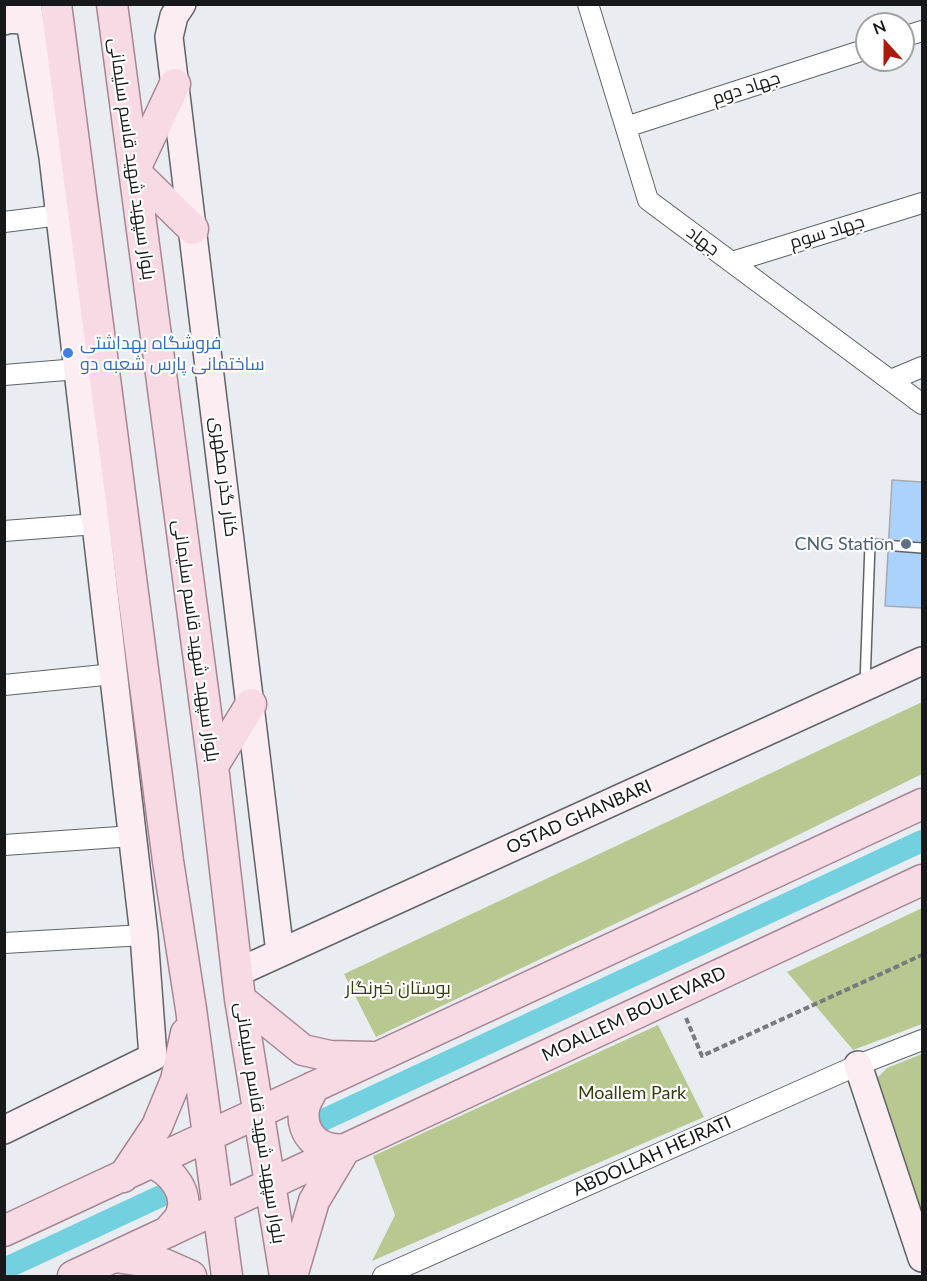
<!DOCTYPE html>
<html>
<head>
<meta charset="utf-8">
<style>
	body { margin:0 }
	#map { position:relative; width:927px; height:1281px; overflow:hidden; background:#e9edf1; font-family:Lato,sans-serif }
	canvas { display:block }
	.frame { position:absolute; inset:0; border:6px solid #161819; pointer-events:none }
	.north { position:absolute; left:855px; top:12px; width:60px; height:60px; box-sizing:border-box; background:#fff; border:2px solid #a2a3a3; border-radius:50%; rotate:339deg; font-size:16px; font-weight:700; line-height:24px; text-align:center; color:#161819 }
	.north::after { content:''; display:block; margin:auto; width:21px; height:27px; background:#ab1b0c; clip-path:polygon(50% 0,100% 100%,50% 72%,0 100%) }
</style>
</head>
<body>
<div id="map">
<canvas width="927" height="1281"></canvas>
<div class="frame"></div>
<div class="north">N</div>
</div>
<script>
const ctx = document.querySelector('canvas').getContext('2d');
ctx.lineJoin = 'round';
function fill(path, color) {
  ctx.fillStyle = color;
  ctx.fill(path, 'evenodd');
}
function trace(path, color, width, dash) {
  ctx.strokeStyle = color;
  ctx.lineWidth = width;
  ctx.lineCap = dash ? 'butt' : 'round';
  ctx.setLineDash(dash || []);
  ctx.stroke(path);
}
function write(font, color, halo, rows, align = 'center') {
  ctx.font = font + ' Lato,Cairo,sans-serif';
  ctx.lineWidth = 4.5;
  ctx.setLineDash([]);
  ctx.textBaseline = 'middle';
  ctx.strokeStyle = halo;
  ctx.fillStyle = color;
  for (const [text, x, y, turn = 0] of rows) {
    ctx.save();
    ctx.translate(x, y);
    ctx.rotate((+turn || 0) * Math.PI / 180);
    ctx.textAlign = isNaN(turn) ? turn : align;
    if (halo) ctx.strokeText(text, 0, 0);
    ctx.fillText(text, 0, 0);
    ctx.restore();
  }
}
const green = new Path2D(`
	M922,702V774L678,894L376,1037L344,974Z
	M922,908V1024L853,1050L787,972Z
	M658,1025L704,1117L372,1261L395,1215L373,1156Z
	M922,1054V1226L876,1079L887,1068Z`);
const canal = new Path2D(`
	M321,1121L922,841
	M4,1269L161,1196`);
const building = new Path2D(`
	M892,480L922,482V608L885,606Z`);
const path = new Path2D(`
	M686,1018L702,1056L922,955`);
const lane = new Path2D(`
	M865,684L870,544L922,548`);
const street = new Path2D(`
	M588,4L648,200L922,404
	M903,37L922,31
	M626,127L867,49
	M4,222L60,215
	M732,262L922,203
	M4,375L78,369
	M891,380L922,367
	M4,531L96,524
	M4,685L114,674
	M4,845L133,836
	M4,943L144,935
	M383,1276L858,1065L922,1040`);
const secondary = new Path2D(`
	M182,4L174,16L169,37L280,953
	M4,21L10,19L30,21
	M236,973L922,661
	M858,1065L922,1258
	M4,1130L153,1057L144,935L53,157L27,4`);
const primary = new Path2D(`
	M56,4L168,861L191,1009L227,1276
	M112,4L213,766L240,999L285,1276
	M175,84L134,171L193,229
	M213,766L251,704
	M240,999L303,1050L330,1056L372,1057
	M313,1087C311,1095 305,1101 304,1109C300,1136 321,1152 345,1149
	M152,1163C172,1171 191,1194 180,1217C177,1222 171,1227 168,1232
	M123,1177L157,1126L176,1080L186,1033
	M4,1231L922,804
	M115,1257L164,1264L191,1276
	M73,1276L922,880
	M292,1276L314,1201L345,1149`);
const markers = [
	[68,353,6,"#3f7fe0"],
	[906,544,6,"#5c6f8a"]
];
const streetNames = [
	["جهاد دوم",746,88,-18],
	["بلوار سپهبد شهید قاسم سلیمانی",132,159,82],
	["جهاد سوم",827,232,-17],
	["جهاد",703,241,37],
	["کنار گذر مطهری",224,477,83],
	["بلوار سپهبد شهید قاسم سلیمانی",196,641,82],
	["OSTAD GHANBARI",579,817,-24],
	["MOALLEM BOULEVARD",634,1014,-25],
	["بلوار سپهبد شهید قاسم سلیمانی",260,1123,81],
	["ABDOLLAH HEJRATI",652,1156,-24]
];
const shopNames = [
	["فروشگاه بهداشتی",80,343],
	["ساختمانی پارس شعبه دو",80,364]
];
const serviceNames = [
	["CNG Station",894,544]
];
const parkNames = [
	["بوستان خبرنگار",398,988],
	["Moallem Park",632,1093]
];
fill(green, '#b9c791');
trace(canal, '#73d1df', 22);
fill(building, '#aad2fd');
trace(building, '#a7aaae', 1.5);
trace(lane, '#606367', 12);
trace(street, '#606367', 22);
trace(secondary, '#606367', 30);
trace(primary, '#a68693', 33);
trace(path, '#787b7d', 4, [6, 3]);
trace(lane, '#fff', 9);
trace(street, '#fff', 20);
trace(secondary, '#fbedf2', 27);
trace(primary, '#f8dae5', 30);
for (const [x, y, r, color] of markers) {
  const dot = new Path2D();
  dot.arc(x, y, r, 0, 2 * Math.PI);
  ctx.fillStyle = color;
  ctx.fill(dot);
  trace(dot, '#fff', 2);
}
write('18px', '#161819', '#fff', streetNames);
write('18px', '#366cbe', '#fff', shopNames, 'left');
write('18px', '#4e5e75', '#fff', serviceNames, 'right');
write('18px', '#343e0a', '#fff', parkNames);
</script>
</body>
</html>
